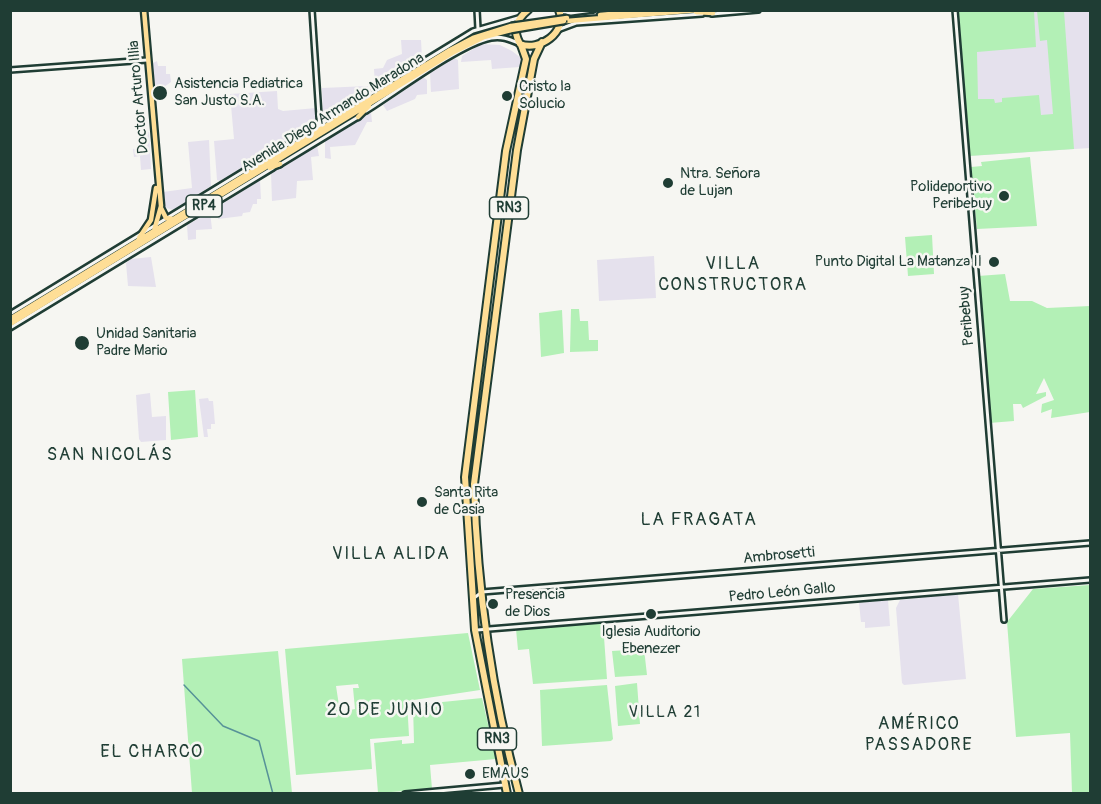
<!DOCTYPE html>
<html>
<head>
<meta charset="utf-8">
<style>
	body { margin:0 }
	#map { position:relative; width:1101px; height:804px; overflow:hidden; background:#f6f6f2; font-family:Pangolin,sans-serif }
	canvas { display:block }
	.frame { position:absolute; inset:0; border:12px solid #1f3d34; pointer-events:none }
</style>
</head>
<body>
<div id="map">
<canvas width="1101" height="804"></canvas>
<div class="frame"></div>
</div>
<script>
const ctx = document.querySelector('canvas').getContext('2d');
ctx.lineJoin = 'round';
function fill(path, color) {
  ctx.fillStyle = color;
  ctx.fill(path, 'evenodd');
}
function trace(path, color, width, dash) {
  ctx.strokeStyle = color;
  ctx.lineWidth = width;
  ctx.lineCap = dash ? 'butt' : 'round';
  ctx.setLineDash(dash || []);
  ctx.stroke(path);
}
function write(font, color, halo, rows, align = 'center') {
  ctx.font = font + ' Pangolin,sans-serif';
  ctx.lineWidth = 5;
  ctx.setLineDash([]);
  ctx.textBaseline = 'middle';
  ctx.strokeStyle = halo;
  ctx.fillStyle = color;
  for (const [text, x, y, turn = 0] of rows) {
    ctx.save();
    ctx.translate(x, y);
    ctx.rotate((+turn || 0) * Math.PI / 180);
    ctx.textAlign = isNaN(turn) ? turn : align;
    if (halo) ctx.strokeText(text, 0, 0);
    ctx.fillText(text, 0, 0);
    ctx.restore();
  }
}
const built = new Path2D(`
	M956,11H1090V148L969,156Z
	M401,40H421L422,59L375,85L374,69L383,68L387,60L402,54Z
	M481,44L500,45L512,51L521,58L520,67L492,69L491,60L461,62L462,56Z
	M454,58L458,60L459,89L431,92L430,73Z
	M157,61L158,66H166V74H170L171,82L164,87L165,95H155L153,63Z
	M423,77L427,80V94L417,95L415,99L387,111L383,105Z
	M368,86L369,90L326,117L323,116L322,88Z
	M277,91L278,109L283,111L316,108V122L220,181L217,180L214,141L234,139L230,94Z
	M371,112L372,122H367L355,145L330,147L331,159L325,158V140Z
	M149,132L151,169L141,170L140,156L134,157L133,149L141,147V133Z
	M209,140L211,186L173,210L164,207L163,192L192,188L188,142Z
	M317,145L319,156L311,157L313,180L297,181L296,198L272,201L271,173Z
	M260,180L261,199H257V204H253L250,212L243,213L242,216L218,219L219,206Z
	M210,212L212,229L196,230V239L188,240L187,225Z
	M654,256L656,298L599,301L597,260Z
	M151,257L156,287L128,286L126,263L131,259Z
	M150,393L152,417L166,416V440L141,442L139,439L136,395Z
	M208,398L209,401H213L215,424H211V429H207L208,437H204L199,399Z
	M958,594L966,679L904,685L902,683L896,608L900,600Z
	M888,600L890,626L865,628V622H861L859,603Z`);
const green = new Path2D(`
	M956,11H1034L1036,47L977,52L978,99H994L995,103L1002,102V98L1039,95L1041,115L1053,114L1047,40L1040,41L1037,11H1064L1074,149L969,156Z
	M1030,157L1037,226L977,229L971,167L982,166L981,162Z
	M932,235L934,274L908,276L905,237Z
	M1005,274L1010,301H1032L1047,308L1090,306V412L1051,418L1052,409L1041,413L1042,404L1054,400L1044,378L1036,394L1046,392V396L1023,408L1021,404H1013L1014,421L989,423L978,276Z
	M571,309H579L580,321H588L589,340H598V351L570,352Z
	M562,310L564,353L541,357L539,313Z
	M195,390L198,437L171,440L168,392Z
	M1090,585V793H1072L1070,733L1016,737L1007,622L1033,589Z
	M603,623L607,679L533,684L529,649L518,650L516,629Z
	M468,633L480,690L407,701L409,736L370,739L372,769L296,775L285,649ZM358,684L359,688H353L355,709L340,712L336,686Z
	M644,649L647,675L615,677L612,651Z
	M278,651L292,793H192L182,659Z
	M637,683L640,724L618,726L615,686Z
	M607,685L613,739L611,741L542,746L540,690Z
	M482,698L496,759L430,765L432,789L378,793L374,743L402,740V744L414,743L413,705Z`);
const stream = new Path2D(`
	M184,685L223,726L259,741L273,794`);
const minor = new Path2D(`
	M312,10L320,131
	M477,10L478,29
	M955,10L1004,620
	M560,11L571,13L593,10
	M712,14L758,10
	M560,29L576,23L702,14
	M10,70L147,60
	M366,111C395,93 460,44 491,38C501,36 509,39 518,43
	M279,165L358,117
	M10,314L473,31L518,18
	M10,328L273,168
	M474,598L482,592L1090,543
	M477,630L1090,580
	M405,794L504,785`);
const major = new Path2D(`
	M144,10L161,206L154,231
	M696,12L713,13
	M600,15L655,10
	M567,21L698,10
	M358,117L369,106
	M270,168L280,164
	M161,208L166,218L173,219
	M139,238L151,220L156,188
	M10,319L450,50L473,38L511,26
	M10,324L452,53L484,37L511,30`);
const highway = new Path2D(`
	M528,10C516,20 512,30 520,44C539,52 568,32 559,10
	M507,794L475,630L465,477L506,151L526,59L521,45
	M519,794C492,694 477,588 474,484L517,150L534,59L542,42`);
const majorBridge = new Path2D(`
	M511,26L567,18
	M511,30L564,21`);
const markers = [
	[160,93,8,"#1f3d34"],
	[507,96,6,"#1f3d34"],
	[668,183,6,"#1f3d34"],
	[1004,196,6,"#1f3d34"],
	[994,262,6,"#1f3d34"],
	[82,343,8,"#1f3d34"],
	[422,502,6,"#1f3d34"],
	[493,604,6,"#1f3d34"],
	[651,614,6,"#1f3d34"],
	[470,774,6,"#1f3d34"]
];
const shields = [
	[204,206,36],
	[509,208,39],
	[497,739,39]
];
const shieldNames = [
	["RP4",204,206],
	["RN3",509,208],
	["RN3",497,739]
];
const poiNames = [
	["Asistencia Pediatrica",174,84],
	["San Justo S.A.",174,101],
	["Cristo la",519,87],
	["Solucio",519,104],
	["Ntra. Señora",680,174],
	["de Lujan",680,191],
	["Polideportivo",992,187,"right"],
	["Peribebuy",992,204,"right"],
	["Punto Digital La Matanza II",982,262,"right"],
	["Unidad Sanitaria",96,334],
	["Padre Mario",96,351],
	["Santa Rita",434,493],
	["de Casia",434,510],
	["Presencia",505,595],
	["de Dios",505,612],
	["Iglesia Auditorio",651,632,"center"],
	["Ebenezer",651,649,"center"],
	["EMAUS",482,774]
];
const streetNames = [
	["Doctor Arturo Illia",139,97,-95],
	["Avenida Diego Armando Maradona",333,113,-32],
	["Peribebuy",967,316,-95],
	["Ambrosetti",779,556,-5],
	["Pedro León Gallo",782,593,-5]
];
const neighbourhoodNames = [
	["VILLA 21",665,713]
];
const quarterNames = [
	["VILLA",733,264],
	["CONSTRUCTORA",733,285],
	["SAN NICOLÁS",110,455],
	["LA FRAGATA",699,520],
	["VILLA ALIDA",391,554],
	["20 DE JUNIO",385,710],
	["AMÉRICO",919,724],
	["PASSADORE",919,745],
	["EL CHARCO",152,752]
];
fill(built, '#e5e1ed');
fill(green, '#b3f0b6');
trace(stream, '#579298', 1.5);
trace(minor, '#1f3d34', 8);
trace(major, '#1f3d34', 9);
trace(highway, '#1f3d34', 10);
trace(minor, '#f6f6f2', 3);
trace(major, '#fede96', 4.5);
trace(highway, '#fede96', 6);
trace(majorBridge, '#1f3d34', 9, []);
trace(majorBridge, '#fede96', 4.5);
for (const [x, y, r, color] of markers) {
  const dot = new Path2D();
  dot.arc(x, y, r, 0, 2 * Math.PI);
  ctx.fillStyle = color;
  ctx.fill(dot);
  trace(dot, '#f6f6f2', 2);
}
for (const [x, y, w] of shields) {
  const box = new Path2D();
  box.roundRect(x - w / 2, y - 11, w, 22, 4.5);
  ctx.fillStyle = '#f6f6f2';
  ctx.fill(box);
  trace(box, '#1f3d34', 1.5);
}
write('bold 14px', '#1f3d34', null, shieldNames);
write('15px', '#1f3d34', '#f6f6f2', poiNames, 'left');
write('15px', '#1f3d34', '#f6f6f2', streetNames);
ctx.letterSpacing = '1.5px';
write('16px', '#1f3d34', '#f6f6f2', neighbourhoodNames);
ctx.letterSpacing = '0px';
ctx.letterSpacing = '1.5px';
write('18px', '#1f3d34', '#f6f6f2', quarterNames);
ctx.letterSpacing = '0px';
</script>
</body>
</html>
